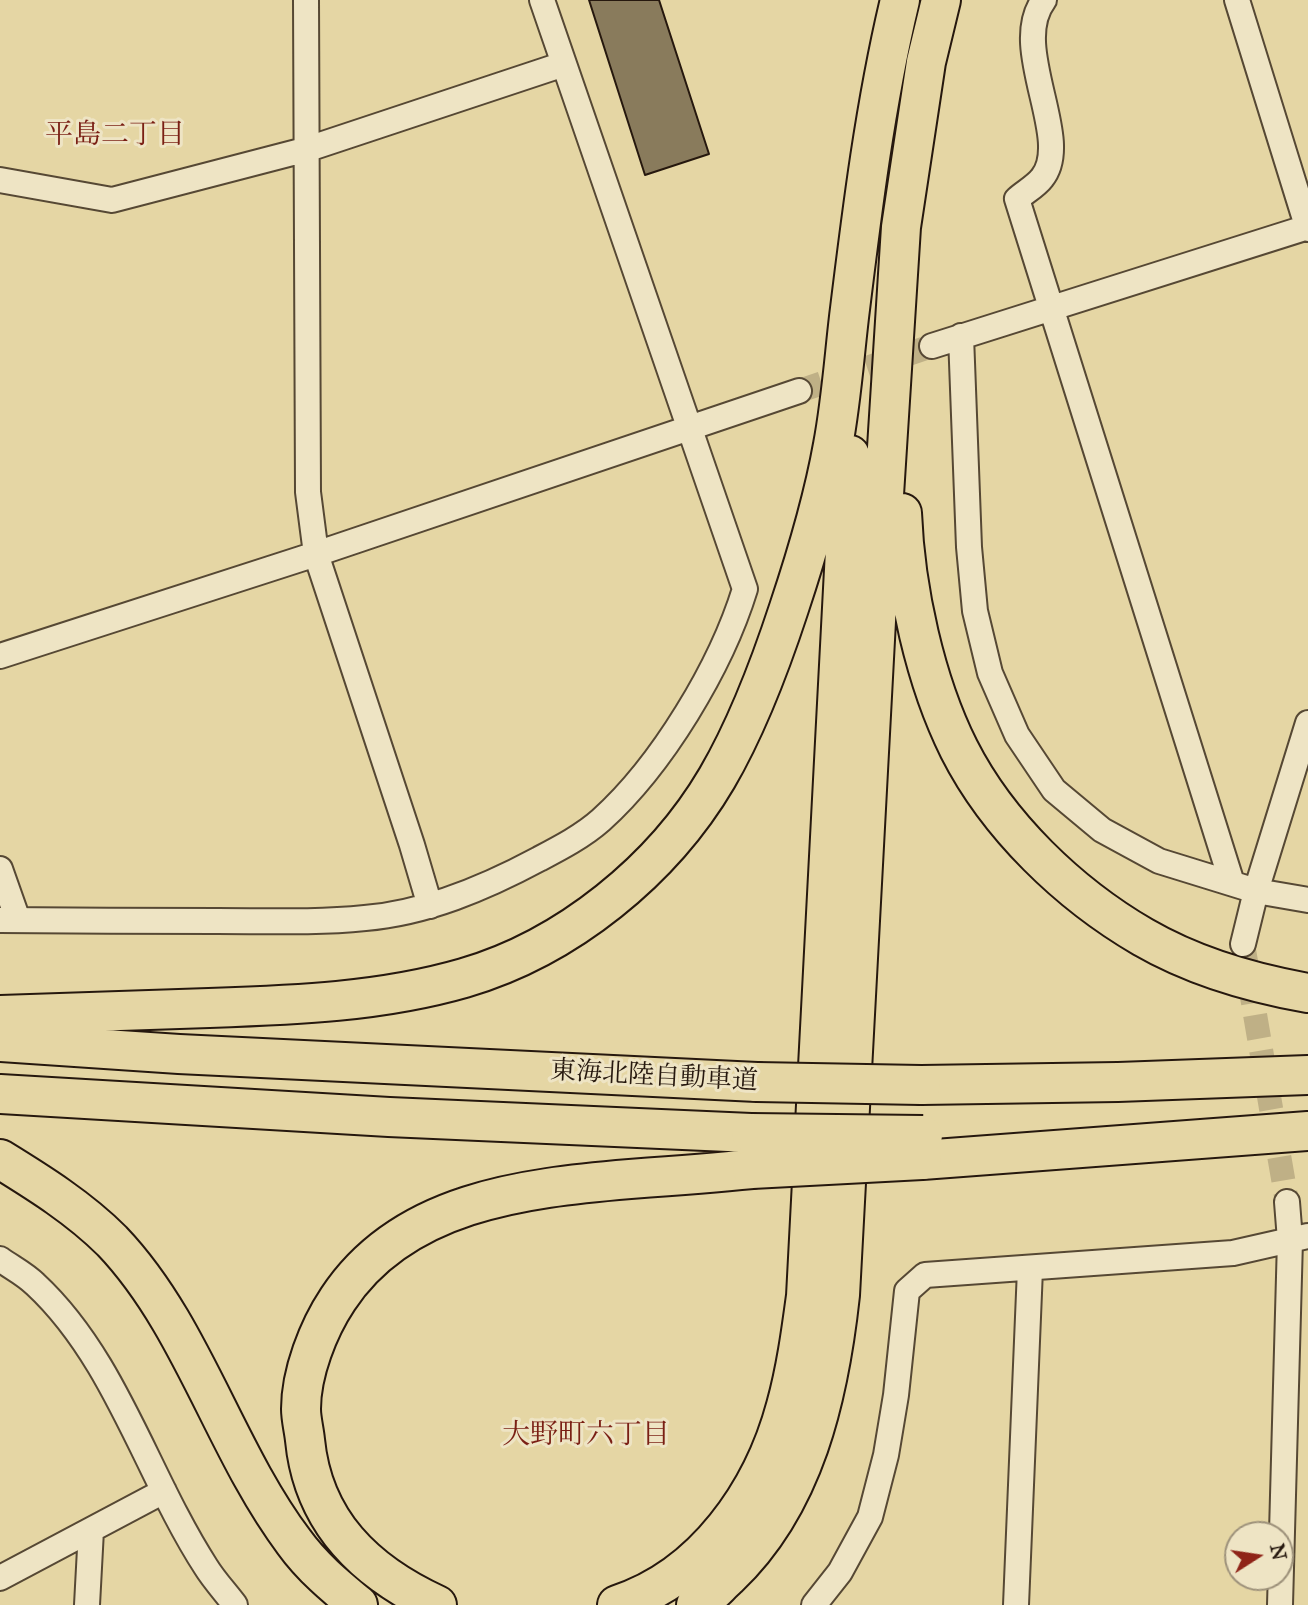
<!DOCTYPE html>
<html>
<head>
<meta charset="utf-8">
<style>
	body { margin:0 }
	#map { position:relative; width:1308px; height:1605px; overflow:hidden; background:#e5d6a4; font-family:"IM FELL Great Primer",serif }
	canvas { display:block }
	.north { position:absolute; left:1224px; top:1521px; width:70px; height:70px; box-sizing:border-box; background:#eee4c4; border:2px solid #9e927b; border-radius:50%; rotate:78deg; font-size:19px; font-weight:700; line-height:28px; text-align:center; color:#26180e }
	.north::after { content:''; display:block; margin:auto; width:24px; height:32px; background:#8f2418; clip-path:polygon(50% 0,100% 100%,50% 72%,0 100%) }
</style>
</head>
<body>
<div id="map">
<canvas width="1308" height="1605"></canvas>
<div class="north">N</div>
</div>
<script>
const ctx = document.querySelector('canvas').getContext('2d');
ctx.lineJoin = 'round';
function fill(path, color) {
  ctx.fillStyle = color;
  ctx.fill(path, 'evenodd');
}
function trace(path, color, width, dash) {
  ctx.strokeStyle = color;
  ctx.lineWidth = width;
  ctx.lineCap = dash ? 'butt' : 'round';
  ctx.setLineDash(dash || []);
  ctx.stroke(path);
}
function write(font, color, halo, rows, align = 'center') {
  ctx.font = font + ' "IM FELL Great Primer","Noto Serif JP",serif';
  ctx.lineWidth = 6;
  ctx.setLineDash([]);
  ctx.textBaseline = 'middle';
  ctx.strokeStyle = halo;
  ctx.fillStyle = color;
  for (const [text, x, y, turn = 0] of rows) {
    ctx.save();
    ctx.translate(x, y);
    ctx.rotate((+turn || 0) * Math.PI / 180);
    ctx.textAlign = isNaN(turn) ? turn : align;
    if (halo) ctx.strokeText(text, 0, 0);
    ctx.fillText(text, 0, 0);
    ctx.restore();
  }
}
const building = new Path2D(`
	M589,0H659L709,154L645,175Z`);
const streetTunnel = new Path2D(`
	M799,391L932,346
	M1243,944L1287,1202`);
const street = new Path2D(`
	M306,0L308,492L316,554L412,845L430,906
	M1044,0C1008,47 1074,139 1042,178C1036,186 1025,192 1017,199L1232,883
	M1237,0L1308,229
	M0,180L112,200L308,149L564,64
	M961,336L969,547L975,611L990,673L1017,735L1054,790L1102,830L1159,861L1256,891L1308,900
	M932,346L1308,227
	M0,656L316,554L799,391
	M0,869L18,920
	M0,920C72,921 145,921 217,921C266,921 316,923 365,918C426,913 485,888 539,859C560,848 583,836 601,820C662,765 721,667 745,589L542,0
	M1243,944L1256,891L1308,723
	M0,1259C11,1267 25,1274 35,1284C116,1359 147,1476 206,1567C214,1580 226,1593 235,1605
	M0,1578L164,1491
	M87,1605L91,1530
	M814,1605L840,1572L870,1517L886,1455L896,1395L907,1291L925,1275L1233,1253L1308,1236
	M1016,1605L1030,1269
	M1280,1605L1290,1240L1287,1202`);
const highway = new Path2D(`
	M902,513C905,589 925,681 959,749C998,826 1069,894 1143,937C1193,966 1251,983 1308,993
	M0,1015C70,1013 139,1010 209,1008C295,1005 381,1002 464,978C567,948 663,870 717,778C748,725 770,666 789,608C807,554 823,501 833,445C841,403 844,360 849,317C862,211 875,105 900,0
	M0,1042L179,1054L757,1082
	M921,1085L1118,1082L1308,1075
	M0,1094L389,1117L751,1133
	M0,1159C39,1183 79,1208 112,1241C193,1326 224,1449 294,1542C312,1567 335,1586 358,1605
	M922,1160L1308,1131
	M437,1605C365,1572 313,1522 305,1440C304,1430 301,1419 301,1409C301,1373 318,1329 338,1299C402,1202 523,1188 630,1179C671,1176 711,1173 752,1169
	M617,1605C704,1577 763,1492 786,1406C796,1370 801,1333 806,1296L850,455
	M696,1605C708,1598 718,1586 728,1577C805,1504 829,1396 840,1295L876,621L901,227L926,62L941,0`);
const highwayBridge = new Path2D(`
	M757,1082L921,1085
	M751,1133L923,1135
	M752,1169L922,1160`);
const streetNames = [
	["東海北陸自動車道",654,1077,3]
];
const neighbourhoodNames = [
	["平島二丁目",115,136],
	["大野町六丁目",586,1436]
];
fill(building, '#897b5c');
trace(building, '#26180e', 2);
trace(streetTunnel, '#bfb086', 24, [24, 12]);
trace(street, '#564834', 28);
trace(highway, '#26180e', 42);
trace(street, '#eee4c4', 24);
trace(highway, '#e5d6a4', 38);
trace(highwayBridge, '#26180e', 42, []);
trace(highwayBridge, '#e5d6a4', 38);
write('26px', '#26180e', '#eee4c4', streetNames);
write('28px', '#7a1f14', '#eee4c4', neighbourhoodNames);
</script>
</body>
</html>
